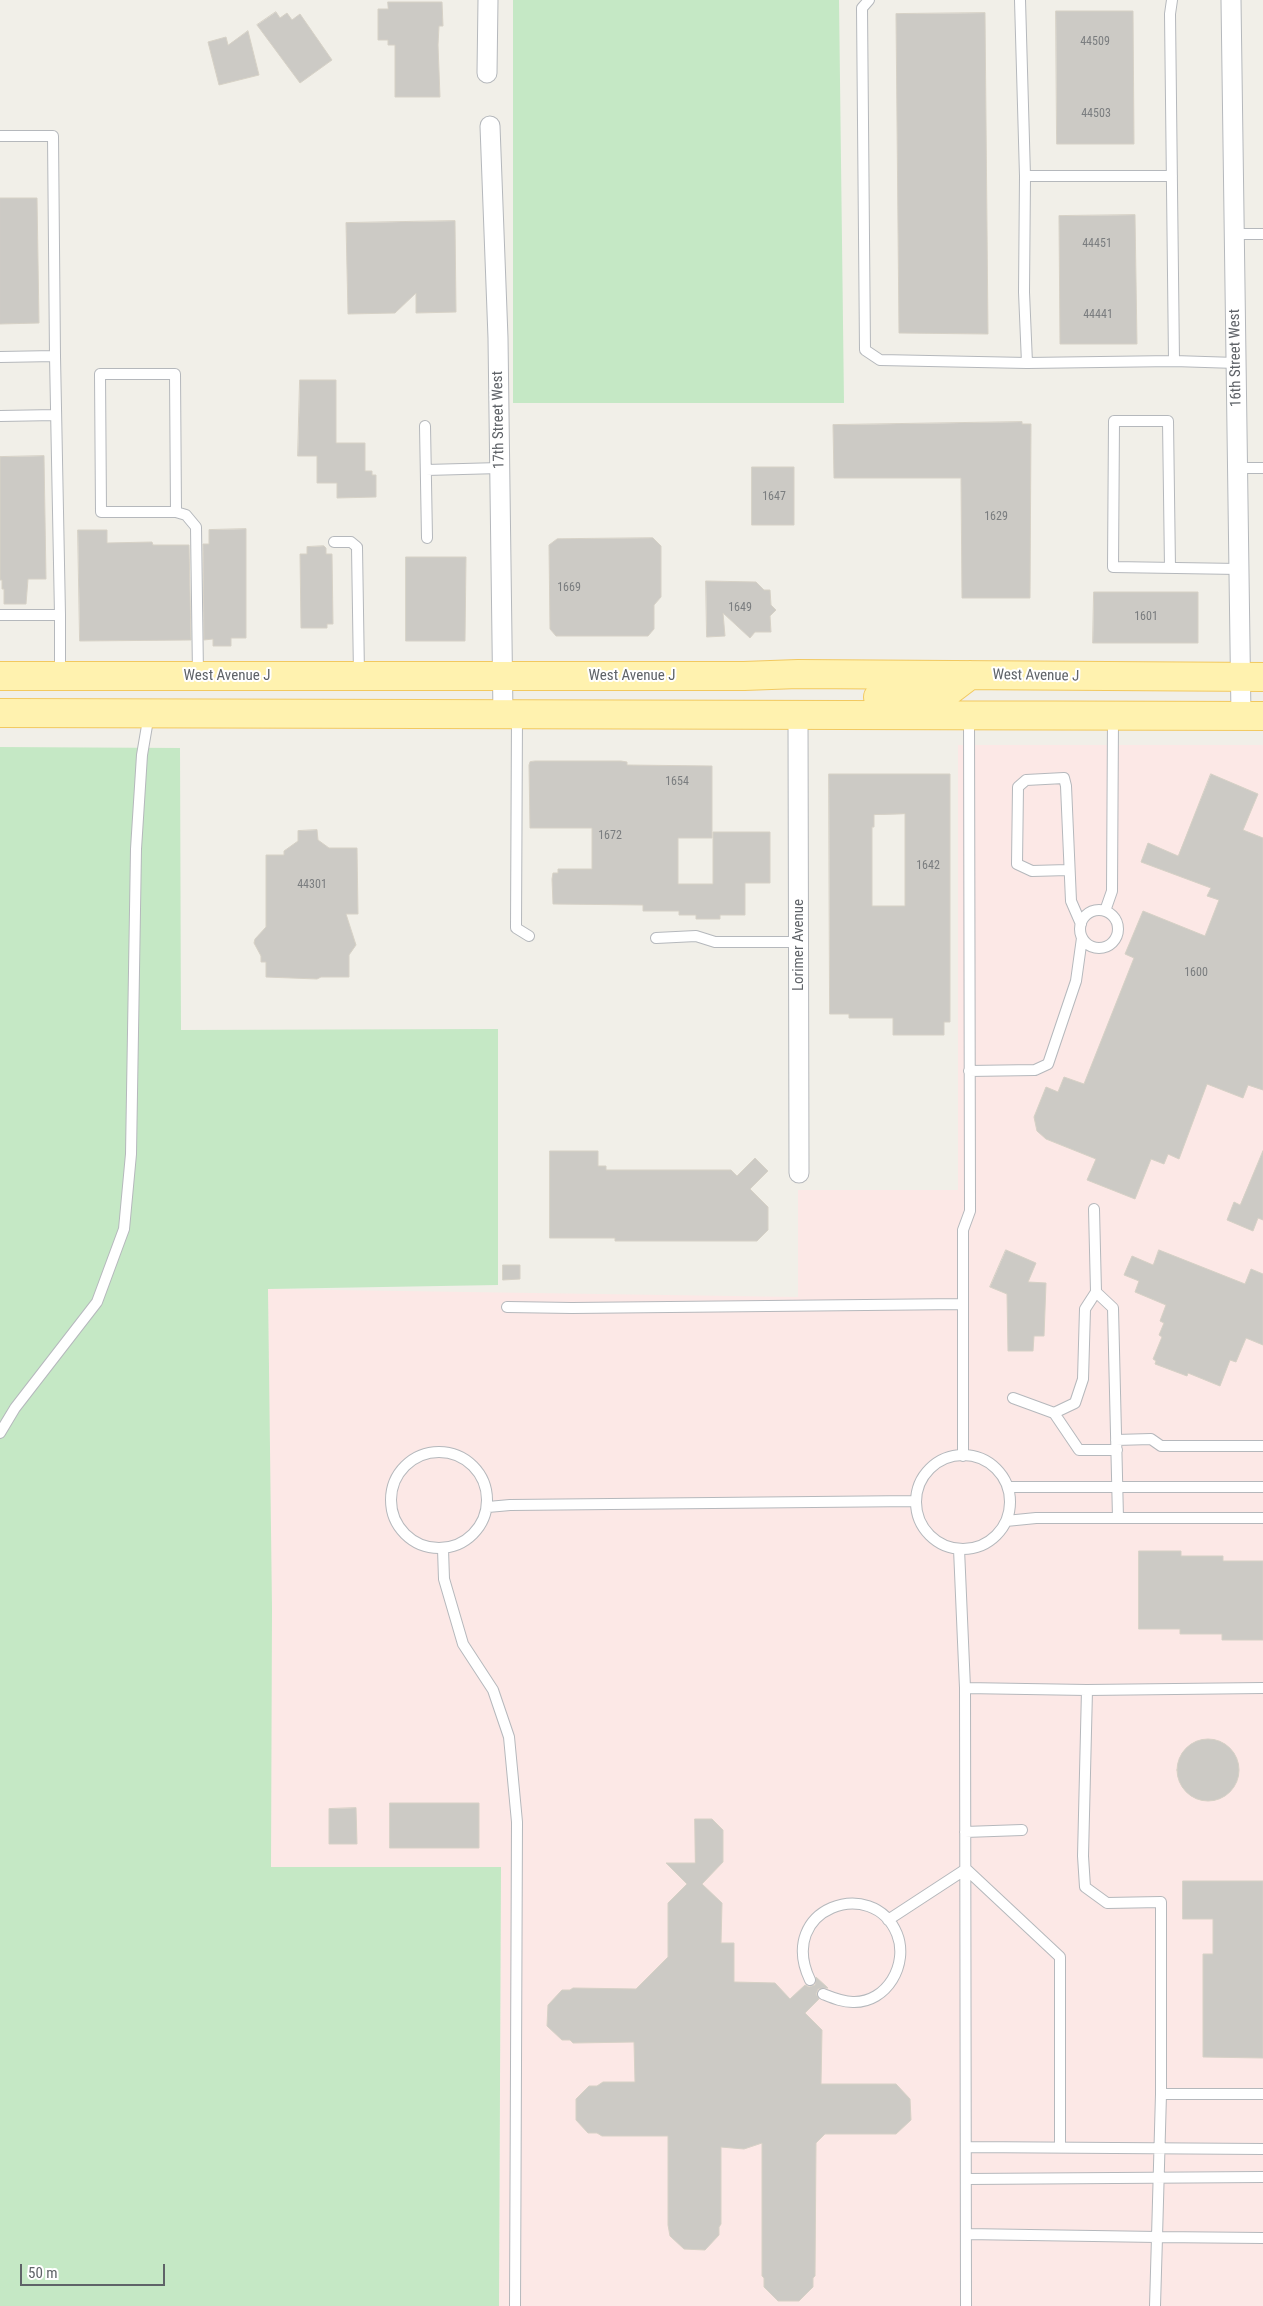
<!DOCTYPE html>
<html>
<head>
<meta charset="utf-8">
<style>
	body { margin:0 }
	#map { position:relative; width:1263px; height:2306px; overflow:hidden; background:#f1efe8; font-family:"Roboto Condensed",sans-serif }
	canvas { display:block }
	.scale { position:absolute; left:20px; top:2264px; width:145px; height:22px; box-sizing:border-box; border:2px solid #5f6368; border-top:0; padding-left:6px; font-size:15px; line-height:18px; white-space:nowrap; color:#5f6368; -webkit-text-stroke:4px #fff; paint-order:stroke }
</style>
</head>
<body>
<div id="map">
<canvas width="1263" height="2306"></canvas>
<div class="scale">50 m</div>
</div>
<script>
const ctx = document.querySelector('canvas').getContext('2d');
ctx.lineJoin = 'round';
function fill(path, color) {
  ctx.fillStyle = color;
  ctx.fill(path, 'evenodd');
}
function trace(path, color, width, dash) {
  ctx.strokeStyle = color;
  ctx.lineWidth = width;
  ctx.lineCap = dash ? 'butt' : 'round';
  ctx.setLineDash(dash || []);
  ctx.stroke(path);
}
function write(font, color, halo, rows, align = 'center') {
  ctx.font = font + ' "Roboto Condensed",sans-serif';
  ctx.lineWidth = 4;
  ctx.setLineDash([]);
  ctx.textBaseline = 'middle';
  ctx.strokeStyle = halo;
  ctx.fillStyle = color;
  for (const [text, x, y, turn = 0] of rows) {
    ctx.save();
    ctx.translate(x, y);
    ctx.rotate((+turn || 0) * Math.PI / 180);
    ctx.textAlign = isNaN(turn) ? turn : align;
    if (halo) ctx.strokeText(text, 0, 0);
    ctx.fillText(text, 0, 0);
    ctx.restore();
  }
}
const medical = new Path2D(`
	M958,745H1263V2306H499L501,1867H271L268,1289L798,1297V1190H958Z`);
const green = new Path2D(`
	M513,0H839L844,403H513Z
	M0,747L180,748L181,1030L498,1029V1285L268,1289L272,1609L271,1867H501L499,2306H0Z`);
const building = new Path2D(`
	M388,2H442L443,26H439L438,45L440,97H395V45H388V40H378V9H388Z
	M1056,11H1133L1134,144H1057Z
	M276,12L280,18L287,13L292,20L300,14L332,60L300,83L257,25Z
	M985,13L988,334L899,333L896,14Z
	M248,31L259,75L219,85L208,42L226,37L228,45Z
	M0,198H37L39,323L0,324Z
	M1135,215L1137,344H1060L1059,216Z
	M455,221L456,312L416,313V293L395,313L348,314L346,223Z
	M300,380H336V443H365V471H372V475H376V497L337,498V483H317V456H298Z
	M1022,422V424H1031L1030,598H962L961,478H834L833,425Z
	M44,456L46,579H28L26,604H4V589H2V580H0V457Z
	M752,467H794V525H752Z
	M246,529V638H231V646H213V639L204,640L203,544H209V530Z
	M78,530H107V543L152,542L153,545H189L191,640L80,641Z
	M653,538L661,546V597L654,605V629L648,636H556L550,629L549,545L557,539Z
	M324,546L326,548V554H332L333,624H327V628H301L300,554H307V547Z
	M406,557H466L465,641H406Z
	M706,581L756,582L764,590H770L771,605L776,610L770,616L771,632H755L750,638L723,613L725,636L707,637Z
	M1094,592H1198V643H1093Z
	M535,761H621L627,762V765L712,766V838H678V884H713V832H770V883H745V915H720V919H696V915H679V911H643V905L553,904L552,879L553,873H558V869H592V828H530L529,765L530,762Z
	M829,774H950V1022H944V1035H893V1018H849V1014H830ZM905,814V906H872V827H874V815Z
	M1211,774L1258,794L1243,830L1263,838V1090L1248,1085L1243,1098L1207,1084L1179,1159L1168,1154L1164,1164L1151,1159L1135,1199L1087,1180L1096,1159L1046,1139L1037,1131L1034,1117L1046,1087L1058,1092L1064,1077L1084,1084L1134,958L1125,954L1143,911L1205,936L1219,900L1207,896L1211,888L1141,862L1148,843L1178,856Z
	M317,830L318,840L329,848H357L358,914H346L356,945L349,955V977H321L317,979L266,977V962H261V956L254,943L255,939L266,927V855H284V851L298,841V831Z
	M550,1151H598V1166H606V1170H731L737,1176L755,1158L768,1171L750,1189L768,1207V1230L757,1241H615V1238H550Z
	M1263,1151V1220L1258,1218L1253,1231L1227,1220L1234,1202L1240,1205Z
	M1006,1250L1036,1263L1028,1282L1046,1283L1044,1336H1034L1033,1351H1008L1007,1294L990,1287Z
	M1159,1250L1245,1284L1251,1269L1263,1274V1345L1246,1338L1236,1362L1230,1360L1220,1386L1188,1373L1187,1376L1155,1364L1156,1361L1153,1359L1162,1337L1159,1335L1164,1323L1160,1321L1166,1305L1135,1292L1139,1281L1124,1275L1132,1256L1153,1265Z
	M503,1265H520V1279L503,1280Z
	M1139,1551H1181V1556H1223V1561H1263V1640H1222V1634H1180V1629H1139Z
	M1177 1770a31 31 0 1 1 62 0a31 31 0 1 1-62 0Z
	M390,1803H479V1848H390Z
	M356,1808L357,1844H329V1809Z
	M695,1819H712L723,1830V1862L702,1884L722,1903L721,1943H734V1982L775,1983L790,1999L805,1985L809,1987L815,1985L816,1977L828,1988L818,1989L816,1994L819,1999L805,2013L822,2030L821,2084H896L910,2099L911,2120L896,2134H825L816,2143L815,2276L813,2278V2287L799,2301H778L764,2287V2278L762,2276V2143L744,2149L721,2147V2224L719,2227V2235L705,2250L684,2249L670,2236L668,2225V2136H602L597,2133H588L576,2120V2099L589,2086H597L603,2082H635L634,2042L573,2043L570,2040H562L547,2026L548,2005L562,1990H570L573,1988L636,1989L668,1957V1903L687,1884L666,1863H695Z
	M1183,1881H1263V2058L1203,2057V1954H1213V1919H1183Z`);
const lane = new Path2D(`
	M869,0L862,8L865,350L880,360L1027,363L1174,361L1236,363
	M1020,0L1025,176L1024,292L1027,363
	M1172,0L1170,14L1174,361
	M0,136H53L55,356L60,615H0
	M1025,176H1172
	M1234,234H1263
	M0,357L55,356
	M0,416L56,415
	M425,426L427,538
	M1238,468H1263
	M426,470L500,468
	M176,512L175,374H100L101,512H176L186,515L196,527L198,675
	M334,542H351L357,547L359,675
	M1170,568L1168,421H1114L1113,567L1239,569
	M60,674V615
	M517,716L516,928L529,936
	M1068,870L1032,871L1017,864L1018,787L1026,780L1064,778L1066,786L1071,901L1081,924
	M1080 929a19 19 0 1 1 38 0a19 19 0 1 1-38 0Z
	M1105,911L1112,891L1113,718
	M656,938L696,936L715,942H799
	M969,1071L1035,1070L1048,1064L1076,981L1082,938
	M1094,1209L1096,1292L1113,1308L1118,1518
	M507,1307L572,1308L963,1304
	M1013,1398L1054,1413L1079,1450H1117
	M1054,1413L1075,1403L1083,1379L1085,1309L1096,1292
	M0,1433L15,1408L97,1302L124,1229L131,1154L136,849L142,755L149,714
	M1116,1440L1151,1439L1161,1446H1263
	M391 1500a48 48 0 1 1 96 0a48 48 0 1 1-96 0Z
	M916 1502a47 47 0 1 1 94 0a47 47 0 1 1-94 0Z
	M963,1456V1230L970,1211L969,716
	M1008,1487H1263
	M488,1507L510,1505L915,1501
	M1006,1521L1036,1518H1263
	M443,1549L444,1579L463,1644L493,1690L509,1737L517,1822L515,2306
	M959,1549L965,1688L966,2306
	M965,1688L1087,1690L1083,1856L1085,1887L1107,1903L1161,1902V2094L1157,2237L1263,2238
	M1087,1690L1263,1688
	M965,1832L1022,1830
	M888,1920L966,1869L1060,1957V2147
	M810,1980C776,1908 873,1875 897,1934C909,1964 887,2003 853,2002C842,2002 833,1998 823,1994
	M1161,2094H1263
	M966,2147L1263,2149
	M967,2179L1263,2177
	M966,2234L1157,2237L1155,2306`);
const street = new Path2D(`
	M1231,0L1241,716
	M487,73L488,0
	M490,126L498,338L503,715
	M798,716L799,1173`);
const primary = new Path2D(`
	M0,676H744L798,674L1263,677
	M878,697H941L970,675
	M0,713L1263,716`);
const numberNames = [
	["44509",1095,42],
	["44503",1096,114],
	["44451",1097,244],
	["44441",1098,315],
	["1647",774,497],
	["1629",996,517],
	["1669",569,588],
	["1649",740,608],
	["1601",1146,617],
	["1654",677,782],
	["1672",610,836],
	["1642",928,866],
	["44301",312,885],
	["1600",1196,973]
];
const streetNames = [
	["16th Street West",1236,358,-91],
	["17th Street West",499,420,-91],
	["West Avenue J",227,676],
	["West Avenue J",632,676],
	["West Avenue J",1036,676,1],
	["Lorimer Avenue",799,945,-90]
];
fill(medical, '#fce8e6');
fill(green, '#c5e8c5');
fill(building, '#cccac5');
trace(building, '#d6d1c6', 1);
trace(lane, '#b5b8bc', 12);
trace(street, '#b5b8bc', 21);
trace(primary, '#f2c960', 30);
trace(lane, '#fff', 10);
trace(street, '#fff', 19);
trace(primary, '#fff2af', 28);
write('12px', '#7a7d7f', null, numberNames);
write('15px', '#5f6368', '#fff', streetNames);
</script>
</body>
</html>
